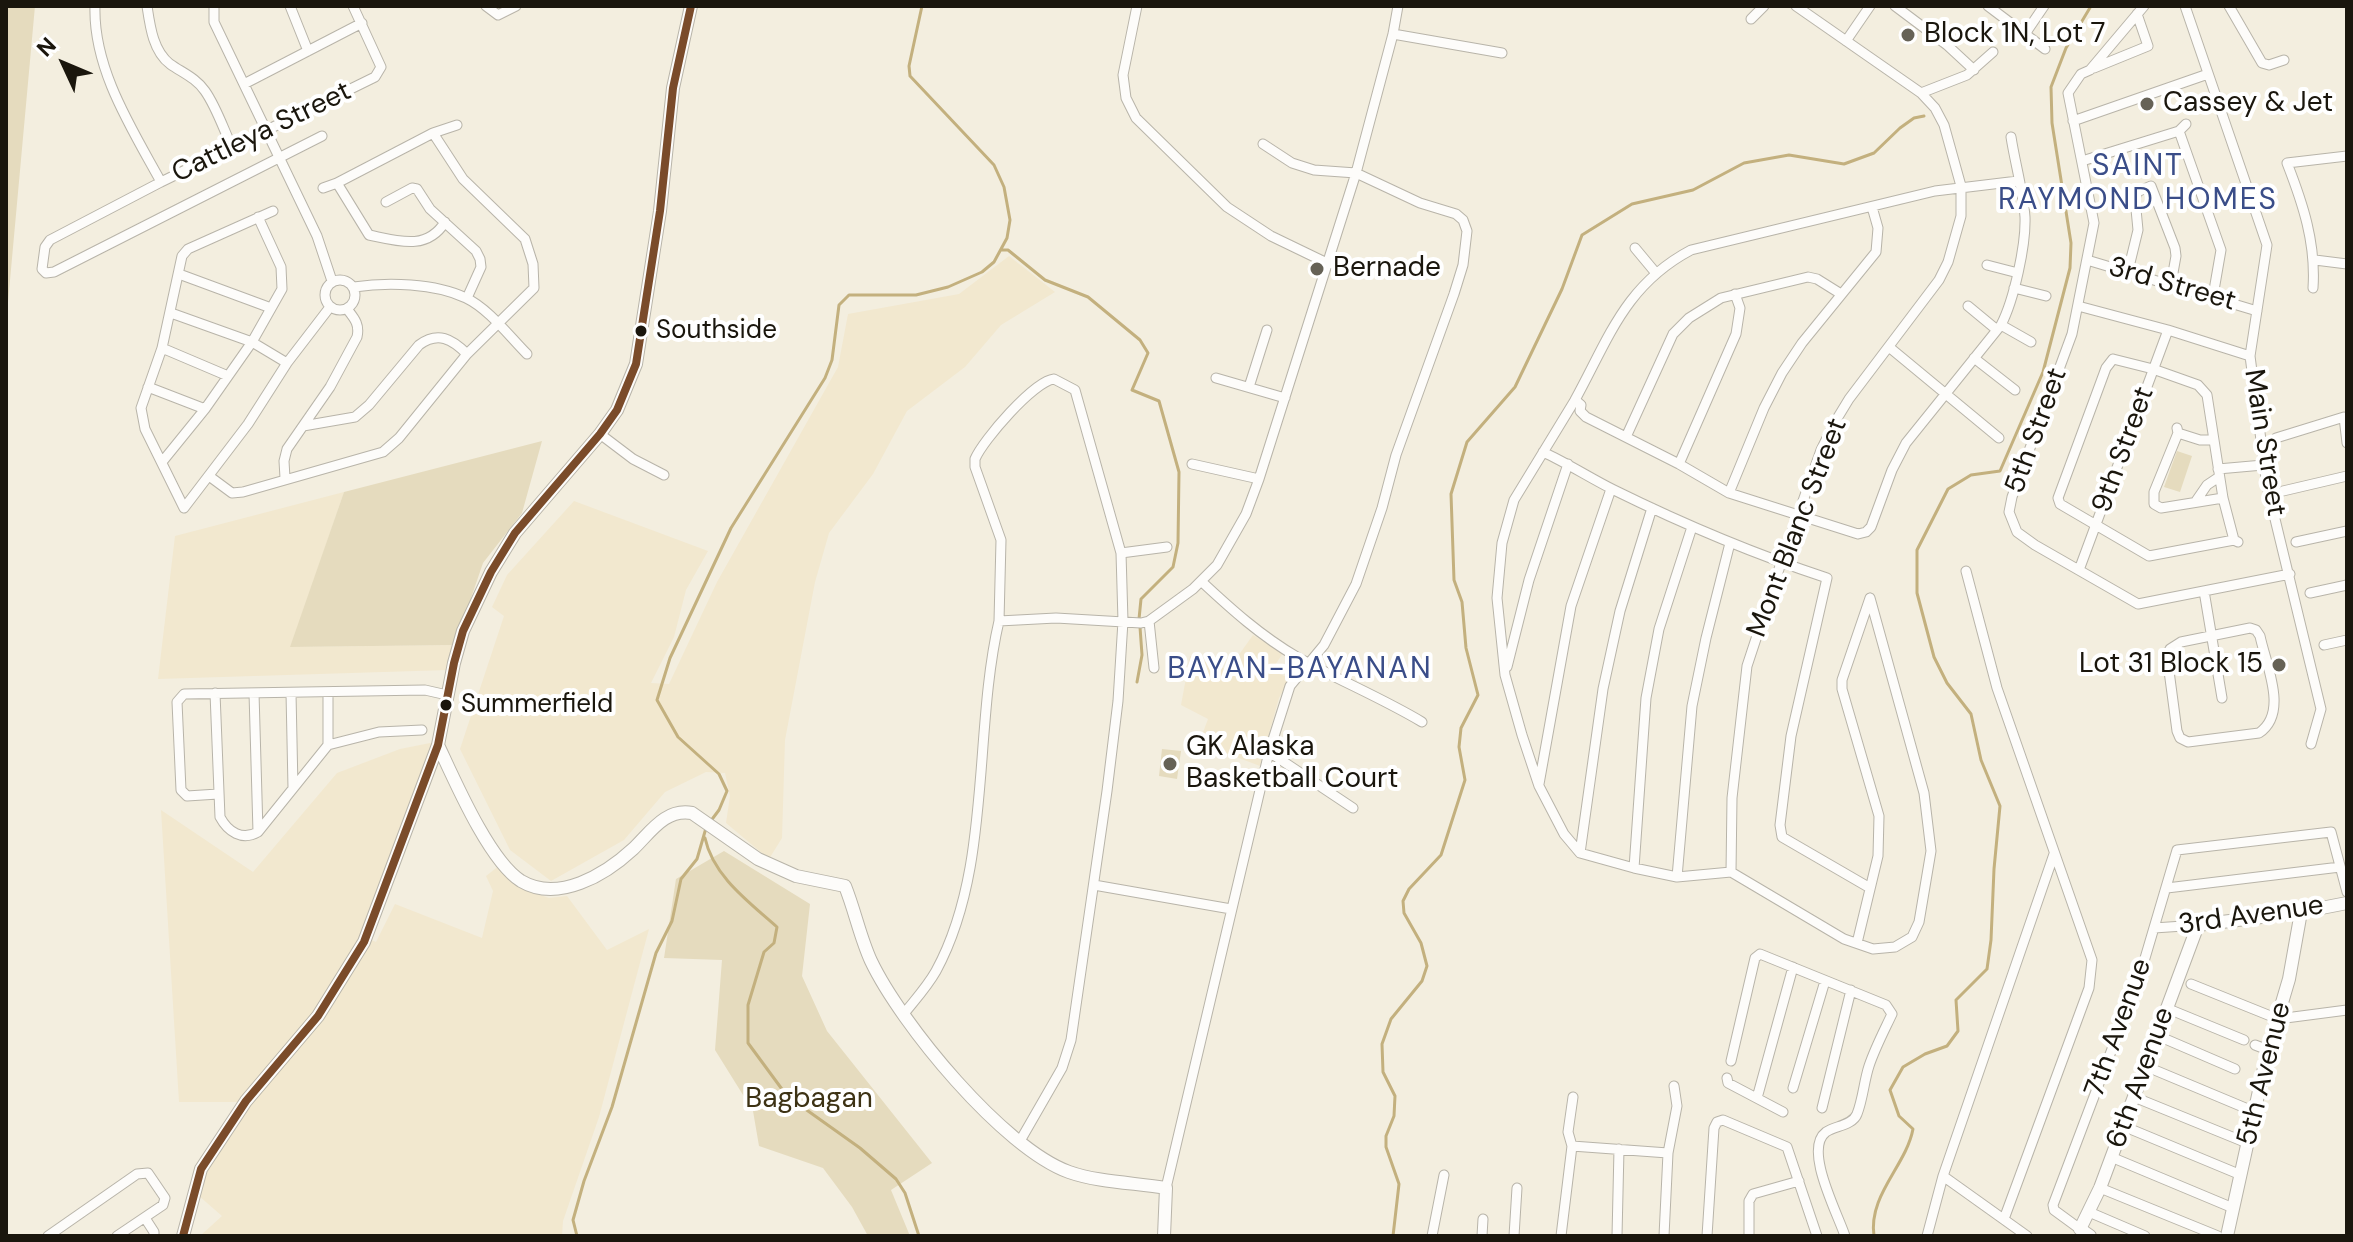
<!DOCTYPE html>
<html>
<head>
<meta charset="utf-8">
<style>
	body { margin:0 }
	#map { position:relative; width:2353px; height:1242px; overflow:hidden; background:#f3eedf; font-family:"DM Sans",sans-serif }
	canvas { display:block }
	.frame { position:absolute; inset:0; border:8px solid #1a160d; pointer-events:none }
	.north { position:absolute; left:24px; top:24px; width:80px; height:80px; -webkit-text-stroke:6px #fff; paint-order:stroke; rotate:314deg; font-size:22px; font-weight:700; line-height:32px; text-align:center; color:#1a160d }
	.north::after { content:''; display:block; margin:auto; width:28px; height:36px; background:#1a160d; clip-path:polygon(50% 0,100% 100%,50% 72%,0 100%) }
</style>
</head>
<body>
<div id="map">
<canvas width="2353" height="1242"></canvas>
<div class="frame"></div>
<div class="north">N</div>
</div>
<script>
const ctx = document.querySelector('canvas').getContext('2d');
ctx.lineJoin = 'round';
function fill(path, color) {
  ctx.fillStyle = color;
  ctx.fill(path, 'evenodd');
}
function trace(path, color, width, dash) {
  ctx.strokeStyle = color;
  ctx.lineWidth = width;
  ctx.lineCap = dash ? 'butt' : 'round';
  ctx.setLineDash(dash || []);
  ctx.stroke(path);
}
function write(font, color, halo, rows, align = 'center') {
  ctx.font = font + ' "DM Sans",sans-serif';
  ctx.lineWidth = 8;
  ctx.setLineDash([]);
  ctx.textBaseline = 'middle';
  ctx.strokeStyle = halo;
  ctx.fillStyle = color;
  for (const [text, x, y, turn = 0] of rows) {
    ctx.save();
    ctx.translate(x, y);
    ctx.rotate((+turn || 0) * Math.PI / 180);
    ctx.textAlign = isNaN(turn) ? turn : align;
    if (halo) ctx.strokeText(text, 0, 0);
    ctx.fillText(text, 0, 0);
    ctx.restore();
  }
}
const built = new Path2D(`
	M1009,256L1055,292L1001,325L965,367L907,411L873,474L829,533L815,582L785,740L782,838L769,859L726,823L730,796L725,773L706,772L665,792L624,840L551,881L510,850L460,749L504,616L492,607L507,575L574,501L708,551L686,590L674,637L651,683L669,684L717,582L838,367L848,314L959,294Z
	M344,492L291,647L455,645L448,670L158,679L175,536Z
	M1253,635L1283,653L1271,671L1290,678L1279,698L1260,766L1199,743L1208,719L1181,705L1190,656L1228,670Z
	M435,742L367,938L376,942L395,904L482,938L493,891L486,876L500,865L520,888L549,898L567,896L607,950L649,929L599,1117L563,1221L562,1236H200L222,1216L199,1196L207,1168L253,1102H179L161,810L253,872L337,773L400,749Z`);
const green = new Path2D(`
	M6,6H35L6,324Z
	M542,441L522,513L483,563L455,645L290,647L344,492Z
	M2177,451L2192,456L2180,492L2164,487Z
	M1162,749L1181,751L1177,779L1159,776Z
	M724,851L810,904L802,976L827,1031L932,1163L891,1190L910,1236H868L852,1207L823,1168L759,1146L753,1111L715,1050L722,960L664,958L676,879Z`);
const stream = new Path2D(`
	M1001,250H1008L1045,280L1088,297L1140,340L1148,353L1132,390L1159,401L1179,472L1178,543L1173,567L1141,599L1139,619
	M1137,682L1142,655L1140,627
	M710,822L719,810L727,791L719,774L678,737L657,700L670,658L731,528L825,378L832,360L839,305L849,295H916L948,287L982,272L994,262L1007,238L1010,220L1004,187L994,165L910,76L909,66L922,6
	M705,838C713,876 749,902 777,927L774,943L764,952L748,1005V1043L787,1096L860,1148L896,1179L905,1193L919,1236
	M577,1236L573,1220L584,1181L612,1107L656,953L672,921L681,879L697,859L706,828
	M1393,1236L1399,1184L1386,1147V1136L1394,1116L1395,1096L1383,1072L1382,1044L1391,1019L1422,981L1427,966L1421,943L1404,913L1403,901L1409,889L1441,855L1465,780L1459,747L1461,728L1478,695L1466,648L1462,602L1454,580L1451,494L1467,442L1515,387L1562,289L1582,235L1632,204L1693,190L1744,163L1789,155L1844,164L1874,153L1900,128L1914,118L1924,116
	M1874,1236C1868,1195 1906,1166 1913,1129L1899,1116L1890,1090L1903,1067L1925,1054L1947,1046L1958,1031L1956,1000L1987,969L1991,940L1994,869L2000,806L1981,760L1971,714L1947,683L1934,657L1917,593V550L1948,489L1971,475L2000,471L2043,372L2070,268L2071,243L2052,123L2051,87L2066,48L2091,6`);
const street = new Path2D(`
	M95,6C93,69 132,129 161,182L375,77L381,67L353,6
	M147,6C150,26 153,51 170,64C183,73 196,78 205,91C217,108 224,131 233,149
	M214,6V22L317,236L332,281
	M290,6L308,51
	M486,6L498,15L516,6
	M1137,6L1123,75L1126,98L1136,118L1227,207L1271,236L1329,264
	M1895,6L1947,45L1974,70
	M1988,6L2045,49
	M2144,6L2090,70L2081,74L2068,93L2094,223L2072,334L2012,497L2009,512L2017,532L2035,545L2138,604L2290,574
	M2185,6L2267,245L2250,356L2267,486L2321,709L2311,744
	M2229,6L2262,63L2269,65L2284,60
	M1751,19L1764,6
	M1393,34L1502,53
	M2025,34L2044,6
	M1846,41L1870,6
	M2094,68L2148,46L2137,14
	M244,84L362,23
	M1921,93L1967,75L1993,52
	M2073,121L2208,74
	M2179,131L2221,250L2213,296
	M2011,137C2015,163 2023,190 2025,217C2026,245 2014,300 2001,325L1906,443L1892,470L1871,527L1866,532L1858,534L1729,493L1679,464L1586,417L1580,411L1581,405L1575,400C1609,338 1625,285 1691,250L1935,191L2018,181
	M2082,161L2179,131L2186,124
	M161,182L50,240L45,247L42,269L46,273L54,272L322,136
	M337,183L369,235C398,241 427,251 445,222
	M323,188L337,183L433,133L457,125
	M386,202L412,188L417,189L430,209L476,251L480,259L481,267L467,298
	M273,211L188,249L182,256L162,348L141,408L145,429L184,508L248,424L287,363L330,307
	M1635,248L1655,272
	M2087,260L2257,311
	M2315,260L2347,264
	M1987,265L2018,273
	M2128,271L2138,230L2135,199L2137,192L2151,186L2175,248L2176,256L2171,284
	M179,274L271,308
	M325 295a15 15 0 1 1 30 0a15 15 0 1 1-30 0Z
	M354,287C387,282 435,283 466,298C489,309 509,336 527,354
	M2014,288L2046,296
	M2313,288C2316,243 2303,204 2287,163L2347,156
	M1968,306L1997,330
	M2078,306L2168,330L2250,356
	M171,313L252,342L287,363
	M2001,325L2031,342
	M1889,347L1999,438
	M162,348L228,376
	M1974,358L2015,390
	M2113,359L2106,368L2058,498L2060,504L2149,556L2234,540L2238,542
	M2113,359L2153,369L2198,385L2207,395L2223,498L2234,540
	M1216,378L1285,398
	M148,387L205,409
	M1249,387L1267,330
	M1575,400L1514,500L1502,543L1497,598L1505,675L1522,735L1539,786L1564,834L1580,853L1634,868L1677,877L1731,872L1844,939L1873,949L1895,947L1912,937L1919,922L1931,851L1924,793L1870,598
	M303,426L355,417L369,405L419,345C438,331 452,339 467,354
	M2177,428L2178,433L2154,492V504L2161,508L2223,498
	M2178,433L2200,440H2212
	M600,434L633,459L664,475
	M1626,437L1673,334L1689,318L1721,298L1808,277L1817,279L1841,294
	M2276,438L2344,417L2347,443
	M1543,452C1567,463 1590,478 1614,490C1683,524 1754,554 1827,578L1791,736L1780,825L1782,837L1870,888
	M162,462L205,409L252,342L282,289L281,267L258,217
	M1192,464L1259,479
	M1679,464L1736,334L1740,308L1735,294
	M2218,469L2263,465
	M209,476L232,493L243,492L383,452L399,438L467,354L534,288L533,264L525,239L463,179L433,133
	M285,478L284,461L287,449L330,387L357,337C360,324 354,318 347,309
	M2283,491L2347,476
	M1729,493L1764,408L1782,373L1802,343L1876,252L1878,228L1872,207
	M2196,501L2207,485L2219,477
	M2296,542L2347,531
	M1121,553L1167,547
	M2079,570L2168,330
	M1966,571L1997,688L2092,960L2089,988L2004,1219
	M1201,581C1231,609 1261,636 1297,657C1338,680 1382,698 1422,722
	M2204,591L2222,698
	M2310,593L2347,585
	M999,621L1001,540L975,467V459C983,440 1034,381 1054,379L1075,390L1121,553L1123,621L1118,701L1107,791L1071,1040L1062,1068L1020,1141
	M1149,621L1154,668
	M2250,628L2256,630L2260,636C2266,665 2289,713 2259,733L2188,742L2180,738L2177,731L2167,656L2170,649L2181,642Z
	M2324,645L2347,640
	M1507,667L1529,580L1568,464
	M215,693L220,817C228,832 242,841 258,832L328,745L379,732L422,730
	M254,693L258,832
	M291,693L293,788
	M328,693V745
	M1269,752L1353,808
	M1539,784L1571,606L1611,489
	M218,794L187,796L181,790L177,702L184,694L425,690L447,695
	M1580,853L1603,689L1620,611L1652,508
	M1634,868L1646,698L1659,629L1692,527
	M1731,872L1732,798L1747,666L1781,563L1821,450L1835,422L1849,399L1939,280L1948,262L1961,216V186L1944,125L1935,108L1921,93L1796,6
	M1677,877L1692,706L1706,638L1730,543
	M1094,885L1231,909
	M2167,888L2340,867
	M2154,928L2198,925
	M1857,943L1878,856L1879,816L1842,689V680L1870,598
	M2191,984L2278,1019L2347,1010
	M2166,1008L2244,1040
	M903,1015C914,1001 927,987 936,971C992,868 973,733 999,621L1056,618L1141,623L1149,621L1193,589L1217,565L1246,514L1259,479L1356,173L1393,34L1398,6
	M2156,1035L2235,1069
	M2255,1045L2268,1050
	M1731,1061L1755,958L1760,954L1886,1005L1892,1014C1884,1031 1875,1048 1869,1066C1864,1081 1863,1099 1857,1114C1853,1125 1835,1126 1826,1132C1803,1149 1838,1214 1845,1236
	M2145,1066L2255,1112
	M1727,1078L1728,1083L1783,1112
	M1793,1088L1825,981
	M2134,1097L2247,1143
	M1757,1098L1793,967
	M1822,1108L1851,990
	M2123,1126L2241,1175
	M1572,1146L1568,1132L1573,1097
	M2111,1157L2233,1208
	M1943,1176L2027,1236
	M1166,1188L1269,752L1290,686L1324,645L1356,584L1382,508L1396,455L1454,294L1463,265L1467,231L1463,220L1456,214L1420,203L1356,173L1314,170L1292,163L1263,144
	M2100,1188L2218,1236
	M2089,1212L2145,1236
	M145,1218L154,1232V1236
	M2080,1229L2054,1210L2053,1205L2140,975L2177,850L2331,832L2347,892
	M48,1236L137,1174L148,1173L165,1198L163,1205L117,1236
	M1432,1236L1444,1175
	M1482,1236L1483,1219
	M1514,1236L1517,1188
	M1561,1236L1572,1146L1668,1153
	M1617,1236L1619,1149
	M1664,1236L1668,1153L1677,1106L1674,1086
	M1707,1236L1714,1128L1717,1122L1723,1120L1787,1147L1817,1236
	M1749,1236V1201L1753,1194L1799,1181
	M1927,1236L1943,1176L2054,854`);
const secondary = new Path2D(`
	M438,745C454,779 489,861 521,881C558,903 605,875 633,849C650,833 665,808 692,813L758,859L796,876L845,886C855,911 860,937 871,961C901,1024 1003,1148 1069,1172C1097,1182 1136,1183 1166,1188L1164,1236
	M183,1236L201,1169L246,1101L318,1016L364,942L438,745L454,663L463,631L491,572L515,533L600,434L617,410L636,364L660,211L673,88L691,6
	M2090,1236L2080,1229L2100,1188L2198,925L2301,912L2347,903
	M2227,1236L2268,1050L2289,979L2301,912`);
const bus1 = new Path2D(`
	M183,1236L201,1169L246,1101L318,1016L364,942L438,745L454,663L463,631L491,572L515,533L600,434L617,410L636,364L660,211L673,88L691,6`);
const markers = [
	[1908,35,8,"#666256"],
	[2147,104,8,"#666256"],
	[1317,269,8,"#666256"],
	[641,331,7,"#1a160d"],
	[2279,665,8,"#666256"],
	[446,705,7,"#1a160d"],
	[1170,764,8,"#666256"]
];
const busNames = [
	["Southside",656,331],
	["Summerfield",461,705]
];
const poiNames = [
	["Block 1N, Lot 7",1924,35],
	["Cassey & Jet",2163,104],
	["Bernade",1333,269],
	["Lot 31 Block 15",2263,665,"right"],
	["GK Alaska",1186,748],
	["Basketball Court",1186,780]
];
const streetNames = [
	["Cattleya Street",262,133,-26],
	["3rd Street",2172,285,16],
	["5th Street",2037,431,-70],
	["Main Street",2264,443,81],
	["9th Street",2124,450,-70],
	["Mont Blanc Street",1798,528,-69],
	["3rd Avenue",2251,916,-8],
	["7th Avenue",2119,1028,-70],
	["5th Avenue",2265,1074,-76],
	["6th Avenue",2141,1078,-70]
];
const parkNames = [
	["Bagbagan",809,1100]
];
const neighbourhoodNames = [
	["SAINT",2138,167],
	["RAYMOND HOMES",2138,201],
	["BAYAN-BAYANAN",1300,670]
];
fill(built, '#f2e8cf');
fill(green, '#e5dbbe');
trace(stream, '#c3b07e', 3);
trace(street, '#b8b4a9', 11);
trace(secondary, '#b8b4a9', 14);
trace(street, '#fdfcfa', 9);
trace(secondary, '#fdfcfa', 12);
trace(bus1, '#7a4b2a', 8);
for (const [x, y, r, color] of markers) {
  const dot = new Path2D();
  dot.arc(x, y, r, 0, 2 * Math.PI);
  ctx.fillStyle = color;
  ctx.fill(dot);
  trace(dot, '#fff', 3);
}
write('26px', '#1a160d', '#fff', busNames, 'left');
write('28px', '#1a160d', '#fff', poiNames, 'left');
write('28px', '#1a160d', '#fff', streetNames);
write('28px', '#3d3214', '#fff', parkNames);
ctx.letterSpacing = '2px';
write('30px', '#3a4d88', '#fff', neighbourhoodNames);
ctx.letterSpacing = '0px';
</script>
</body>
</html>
